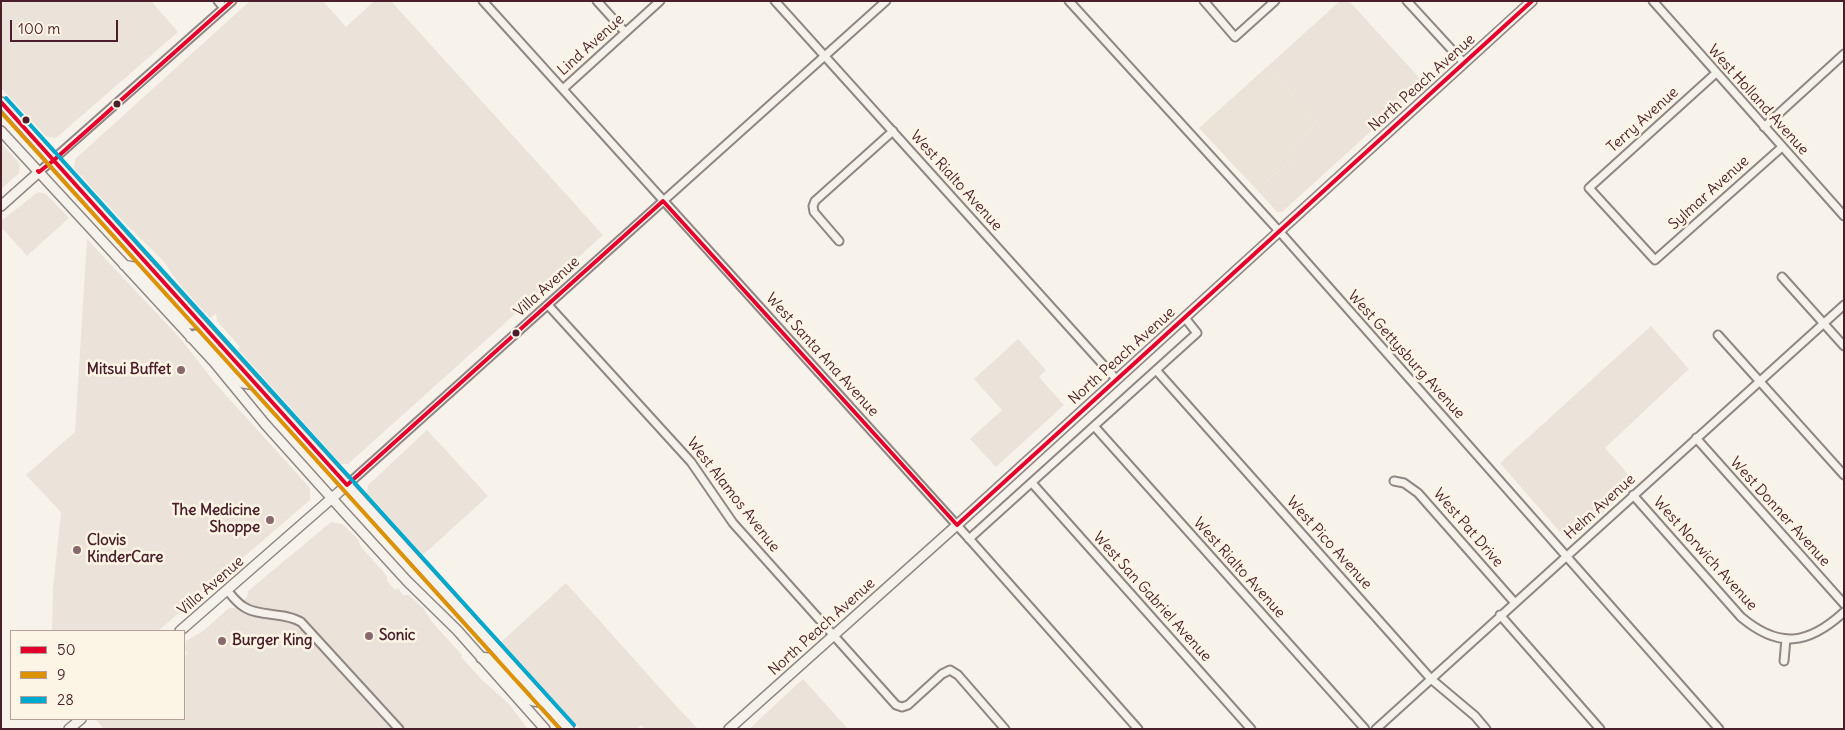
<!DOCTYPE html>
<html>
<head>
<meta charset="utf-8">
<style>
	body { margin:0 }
	#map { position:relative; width:1845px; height:730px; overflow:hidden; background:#f7f3ea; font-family:Delius,sans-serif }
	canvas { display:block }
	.frame { position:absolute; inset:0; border:2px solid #4a1f2b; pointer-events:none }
	.legend { position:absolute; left:10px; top:630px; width:175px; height:90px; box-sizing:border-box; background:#fcf5e5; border:1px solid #b59f9b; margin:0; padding:6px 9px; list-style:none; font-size:15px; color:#4a1f2b }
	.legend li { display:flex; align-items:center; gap:10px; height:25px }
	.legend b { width:25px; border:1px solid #b59f9b }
	.scale { position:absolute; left:10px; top:20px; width:108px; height:22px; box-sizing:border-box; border:2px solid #4a1f2b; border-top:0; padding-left:6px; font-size:15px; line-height:18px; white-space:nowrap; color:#4a1f2b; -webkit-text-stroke:4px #fcf5e5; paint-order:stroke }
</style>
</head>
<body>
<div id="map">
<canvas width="1845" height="730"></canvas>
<div class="frame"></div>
<ul class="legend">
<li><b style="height:6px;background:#e4002b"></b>50</li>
<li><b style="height:6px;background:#dd9206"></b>9</li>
<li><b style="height:6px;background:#00a9ce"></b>28</li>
</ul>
<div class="scale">100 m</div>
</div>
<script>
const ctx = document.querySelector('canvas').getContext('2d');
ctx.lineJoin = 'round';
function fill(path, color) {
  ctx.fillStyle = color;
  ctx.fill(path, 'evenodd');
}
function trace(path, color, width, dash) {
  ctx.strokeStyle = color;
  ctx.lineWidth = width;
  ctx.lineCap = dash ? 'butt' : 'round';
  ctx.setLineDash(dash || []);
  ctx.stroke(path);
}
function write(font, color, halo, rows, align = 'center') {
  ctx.font = font + ' Delius,sans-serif';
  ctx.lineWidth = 5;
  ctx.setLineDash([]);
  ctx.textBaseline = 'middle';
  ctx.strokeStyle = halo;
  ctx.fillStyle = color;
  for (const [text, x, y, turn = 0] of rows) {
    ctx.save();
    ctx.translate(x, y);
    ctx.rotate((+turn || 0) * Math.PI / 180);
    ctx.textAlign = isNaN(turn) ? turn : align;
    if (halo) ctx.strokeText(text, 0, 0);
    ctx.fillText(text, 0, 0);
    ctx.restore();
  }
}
const built = new Path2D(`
	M1,1H151L178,32L56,138L47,137L1,88Z
	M250,1H323L346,27L374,1H391L603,235L348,464H341L238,349L240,347L217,321L216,314L210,318L181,286L164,262L115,213L74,168L75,159Z
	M1340,1H1349L1424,83L1282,212H1277L1257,190L1294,157L1288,151L1318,122L1268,66Z
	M1,143L20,164L19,173L1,189Z
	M38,192L46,194L69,218L27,256L1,227V221Z
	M87,239L180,338L216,384L310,488V500L158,631H52L53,588L61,512L26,475L75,432Z
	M1651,326L1689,369L1605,448L1636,483L1572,541L1567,540L1500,463Z
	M1018,339L1046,370L1039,377L1064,405L996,467L970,439L1002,410L974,379Z
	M427,430L488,496L423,555L367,493L368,485Z
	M331,522L342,524L358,539L361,547L387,576V581L395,590L398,588L403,595H409L423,608L432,622L462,655L461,657L483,681L509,704L528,729H104L96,720L184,719V657L188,653L185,650L186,641L203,631L229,608H234L247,597L248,591Z
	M566,583L667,696L698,729H645L641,725L637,729H580L556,704L501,642Z
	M803,679L848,729H749Z`);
const green = new Path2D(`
	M1268,66L1318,122L1289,150L1294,157L1257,190L1199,128Z`);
const minor = new Path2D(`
	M218,1L224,8
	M483,1L973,543L1138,729
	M597,1L625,32
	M775,1L1116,379
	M1069,1L1279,231L1719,729
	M1204,1L1235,37L1275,1
	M1407,1L1464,63
	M1653,1L1844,216
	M1716,73L1589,188L1655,260L1782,147
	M563,89L660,1
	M1764,127L1844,54
	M39,172L232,1
	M839,241L814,212L813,206L815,201L893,131
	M1782,277L1844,346
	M548,305L691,462L733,523L896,705L902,707L908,705L942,674L950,670L958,675L1005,729
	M1718,335L1844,475
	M1156,370L1431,679L1475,716L1486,729
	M1094,426L1365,729
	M1696,438L1844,604
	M1394,481L1404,483L1418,493L1515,603
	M1032,483L1251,729
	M347,485L886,1
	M1633,495L1741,617C1779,649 1808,645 1844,612
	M969,539L1197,333L1185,318
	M227,590C232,596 237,603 244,607C259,617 285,612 301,622L399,729
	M1500,615L1600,729
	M1784,661L1786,639
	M1376,729L1844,305`);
const major = new Path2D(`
	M1,102L200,323L569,729
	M1,131L214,362L265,424L345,513L407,581L457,630L545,729
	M1,206L39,172
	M124,265L138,268L188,322L191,324L200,323
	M191,338L195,335L202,337L243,383L256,385
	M180,631L347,485
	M481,658C501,653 516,692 531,700C534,702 540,702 543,702
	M69,729L81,719
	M729,729L957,525L1532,1`);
const bus1 = new Path2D(`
	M1,102L347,485L663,201L957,525L1532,1
	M38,171L39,172L54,160L232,1`);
const bus2 = new Path2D(`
	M1,112L560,729`);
const bus3 = new Path2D(`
	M6,98L574,725`);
const markers = [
	[117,104,4.5,"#4a1f2b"],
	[26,120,4.5,"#4a1f2b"],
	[516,333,4.5,"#4a1f2b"],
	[181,370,5,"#87696e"],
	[270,520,5,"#87696e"],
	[77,550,5,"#87696e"],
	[369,636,5,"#87696e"],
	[222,641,5,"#87696e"]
];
const streetNames = [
	["Lind Avenue",591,45,-42],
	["North Peach Avenue",1422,83,-42],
	["West Holland Avenue",1758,100,48],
	["Terry Avenue",1643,120,-42],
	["West Rialto Avenue",956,181,48],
	["Sylmar Avenue",1709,193,-42],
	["Villa Avenue",547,287,-42],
	["West Santa Ana Avenue",822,355,48],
	["West Gettysburg Avenue",1406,355,48],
	["North Peach Avenue",1122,356,-42],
	["West Alamos Avenue",733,495,52],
	["Helm Avenue",1600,507,-42],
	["West Donner Avenue",1780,512,48],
	["West Pat Drive",1468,528,49],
	["West Pico Avenue",1329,543,48],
	["West Norwich Avenue",1705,554,48],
	["West Rialto Avenue",1239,568,48],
	["Villa Avenue",211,586,-41],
	["West San Gabriel Avenue",1152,597,48],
	["North Peach Avenue",822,627,-42]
];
const poiNames = [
	["Mitsui Buffet",171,370,"right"],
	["The Medicine",260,511,"right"],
	["Shoppe",260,528,"right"],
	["Clovis",87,541],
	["KinderCare",87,558],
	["Sonic",379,636],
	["Burger King",232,641]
];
fill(built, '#ebe3d9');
fill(green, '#ebe2d8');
trace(minor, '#908684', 11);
trace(major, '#908684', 12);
trace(minor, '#f5f2ec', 7);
trace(major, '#f5f2ec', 9);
trace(bus1, '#e4002b', 4);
trace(bus2, '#dd9206', 4);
trace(bus3, '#00a9ce', 4);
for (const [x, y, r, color] of markers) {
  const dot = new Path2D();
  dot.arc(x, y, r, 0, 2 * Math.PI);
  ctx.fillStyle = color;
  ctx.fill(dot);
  trace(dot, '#fcf5e5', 2);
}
write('15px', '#4a1f2b', '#fcf5e5', streetNames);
write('bold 15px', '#4a1f2b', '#fcf5e5', poiNames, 'left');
</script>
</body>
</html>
